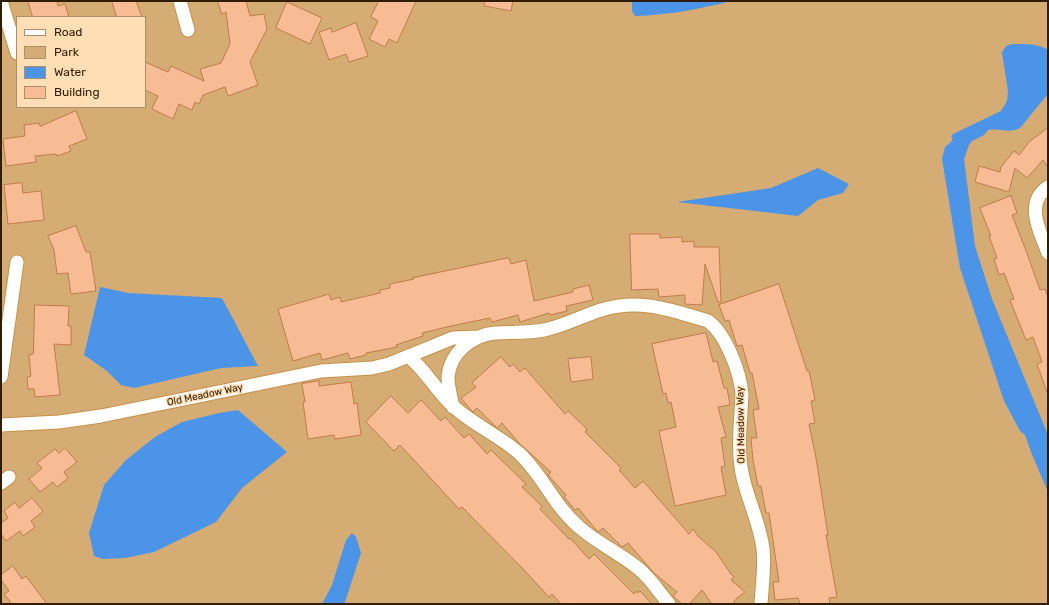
<!DOCTYPE html>
<html>
<head>
<meta charset="utf-8">
<style>
	body { margin:0 }
	#map { position:relative; width:1049px; height:605px; overflow:hidden; background:#ffdeb5; font-family:Rubik,sans-serif }
	canvas { display:block }
	.frame { position:absolute; inset:0; border:2px solid #301c00; pointer-events:none }
	.legend { position:absolute; left:16px; top:16px; width:130px; height:92px; box-sizing:border-box; background:#ffdeb5; border:1px solid #ac906d; margin:0; padding:5px 7px; list-style:none; font-size:12px; color:#301c00 }
	.legend li { display:flex; align-items:center; gap:8px; height:20px }
	.legend b { width:20px; border:1px solid #ac906d }
</style>
</head>
<body>
<div id="map">
<canvas width="1049" height="605"></canvas>
<div class="frame"></div>
<ul class="legend">
<li><b style="height:5px;background:#fff"></b>Road</li>
<li><b style="height:11px;background:#d6ac75"></b>Park</li>
<li><b style="height:11px;background:#4c94e7"></b>Water</li>
<li><b style="height:11px;background:#f8bc95"></b>Building</li>
</ul>
</div>
<script>
const ctx = document.querySelector('canvas').getContext('2d');
ctx.lineJoin = 'round';
function fill(path, color) {
  ctx.fillStyle = color;
  ctx.fill(path, 'evenodd');
}
function trace(path, color, width, dash) {
  ctx.strokeStyle = color;
  ctx.lineWidth = width;
  ctx.lineCap = dash ? 'butt' : 'round';
  ctx.setLineDash(dash || []);
  ctx.stroke(path);
}
function write(font, color, halo, rows, align = 'center') {
  ctx.font = font + ' Rubik,sans-serif';
  ctx.lineWidth = 3;
  ctx.setLineDash([]);
  ctx.textBaseline = 'middle';
  ctx.strokeStyle = halo;
  ctx.fillStyle = color;
  for (const [text, x, y, turn = 0] of rows) {
    ctx.save();
    ctx.translate(x, y);
    ctx.rotate((+turn || 0) * Math.PI / 180);
    ctx.textAlign = isNaN(turn) ? turn : align;
    if (halo) ctx.strokeText(text, 0, 0);
    ctx.fillText(text, 0, 0);
    ctx.restore();
  }
}
const green = new Path2D(`
	M1,1H1048V604H1ZM17,17H145V107H17Z`);
const water = new Path2D(`
	M632,1H732C698,9 670,15 635,16L632,11Z
	M1012,44C1024,44 1037,43 1048,50V94L1020,128C1008,134 1001,128 988,130L984,135L972,141L969,145L964,159L975,246L992,299L1048,435V492L1031,452L1025,435L1020,431L1004,401L960,268L942,159L945,147L951,142L953,138L951,137L953,134L1001,111L1007,101L1008,91L1002,53C1004,48 1006,45 1012,44Z
	M818,168L849,184L843,193L818,200L798,216L677,202L771,188Z
	M100,287L128,293L222,298L258,366L221,368L134,388L121,385L107,371L84,355Z
	M238,410L287,452L242,488L216,522L154,552L125,558L102,559L94,556L89,533L104,485L126,460L155,437L182,422L219,413Z
	M352,533L356,537L361,553L345,602L343,604H322L332,585L346,540Z`);
const building = new Path2D(`
	M28,1H57L58,6L65,4L69,17H33Z
	M112,1H136L142,17H117Z
	M218,1H246L250,16L264,14L267,29L250,62L258,85L228,96L225,87L203,95L199,104L195,102L192,110L179,104L173,119L152,109L158,96L145,90V62L168,72L171,66L204,81L200,69L221,63L230,44L226,12L222,14Z
	M379,1H416L397,43L389,39L385,47L369,39L378,21L371,17Z
	M485,1H513L511,11L485,6Z
	M287,2L322,18L310,44L276,28Z
	M356,23L368,56L349,62L346,54L329,60L319,32L331,28L332,32Z
	M76,111L87,139L69,146L71,151L57,156L56,154L35,156L36,162L6,166L3,139L25,136L24,125L39,123L40,126Z
	M1048,128V167L1043,160L1027,178L1015,168L1009,192L975,182L979,166L1000,172L1001,167L1014,151L1019,155L1029,142Z
	M22,183L23,193L41,191L44,220L8,224L4,185Z
	M1011,196L1017,213L1012,215L1025,248L1040,290L1045,289L1048,297V391L1047,392L1037,364L1042,362L1033,337L1026,340L1010,300L1014,299L1004,273L999,275L994,259L997,258L989,236H991L980,208Z
	M76,226L86,252H90L96,291L71,294L68,273L57,274L54,250L48,236Z
	M630,234H660V238L682,237V242L694,241V247H719L721,302H718L705,264L702,305L685,304V295L659,297L658,289L632,290Z
	M509,258L511,264L526,260L534,301L573,292V289L589,285L593,300L566,306L567,311L550,315L549,313L520,322L518,315L492,322L490,318L451,326L422,333L423,336L396,345L397,347L366,353V355L350,359L348,353L322,360L320,353L293,361L278,309L329,294L331,300L340,297L341,302L380,293V290L390,288V284L414,279L413,278Z
	M779,284L807,371H809L815,400L811,401L815,423L809,424L816,458L828,535H826L837,597L829,598L830,604H800L798,598L775,600L773,582H779L769,513H766L761,486H758L753,460L751,438H757L753,410L759,409L752,373H750L742,345L737,346L729,320L725,321L719,305Z
	M35,305L69,306L68,326H71V345L54,344L60,395L35,397L34,389H28L27,377L31,376L29,355L33,354Z
	M706,333L713,362L717,361L724,388H727L730,405L718,407L726,437L721,438L725,466L721,467L726,495L675,506L659,431L676,427L671,402L668,403L666,393L663,394L652,344Z
	M501,357L510,367L513,364L520,372L525,368L565,414L568,411L587,429L585,432L621,468L619,470L635,488L643,481L689,534L693,529L698,536L716,552L731,574L734,577L731,580L745,592L737,598L732,604H712L702,590L689,604H682L673,596L677,592L654,573L628,543L622,547L603,528L598,532L578,508L575,510L564,497L566,495L548,475L551,472L519,443L502,423L497,428L477,408L473,412L471,410L461,398L476,387L472,383Z
	M591,357L593,379L571,382L568,359Z
	M319,381V386L351,382L354,404L357,403L361,435L335,439L334,435L308,439L303,402H305L302,384Z
	M391,396L408,413L421,400L441,421L445,417L464,438L469,434L487,454L491,450L526,484L522,487L542,506L540,509L569,539L570,538L589,559L594,554L634,594L637,591L638,593L640,591L652,604H561L552,594L549,597L523,569L462,507L459,509L400,445L394,451L366,422Z
	M65,448L77,462L64,472L68,478L57,487L53,482L40,492L29,479L42,468L37,463L55,449L59,453Z
	M32,498L43,511L31,521L35,527L23,536L20,531L6,541L1,534V523L8,518L4,511L15,502L19,508Z
	M13,566L22,579L26,576L47,604H12L4,594L9,591L1,580V575Z`);
const street = new Path2D(`
	M1,1L17,53
	M180,1L188,30
	M1048,187C1024,203 1040,232 1048,253
	M408,356C426,370 436,391 453,406C472,424 500,436 520,454C543,476 555,507 579,527C597,543 621,554 639,569C651,579 659,592 669,604
	M1,377L17,262
	M453,407C451,397 448,387 448,377C450,353 472,335 495,333C511,332 528,333 544,330C564,326 582,316 601,310C641,298 670,310 708,321C726,334 740,372 742,394C741,419 737,447 742,473C747,499 760,523 763,549C765,567 762,586 761,604
	M1,425L59,422L101,416L321,371L372,368L389,364L453,338L478,337
	M1,483L9,477`);
const streetNames = [
	["Old Meadow Way",205,395,-12],
	["Old Meadow Way",741,425,-91]
];
fill(green, '#d6ac75');
fill(water, '#4c94e7');
fill(building, '#f8bc95');
trace(building, '#c27b4b', 1);
trace(street, '#c59149', 15);
trace(street, '#fff', 13);
write('10px', '#301c00', '#ffdeb5', streetNames);
</script>
</body>
</html>
